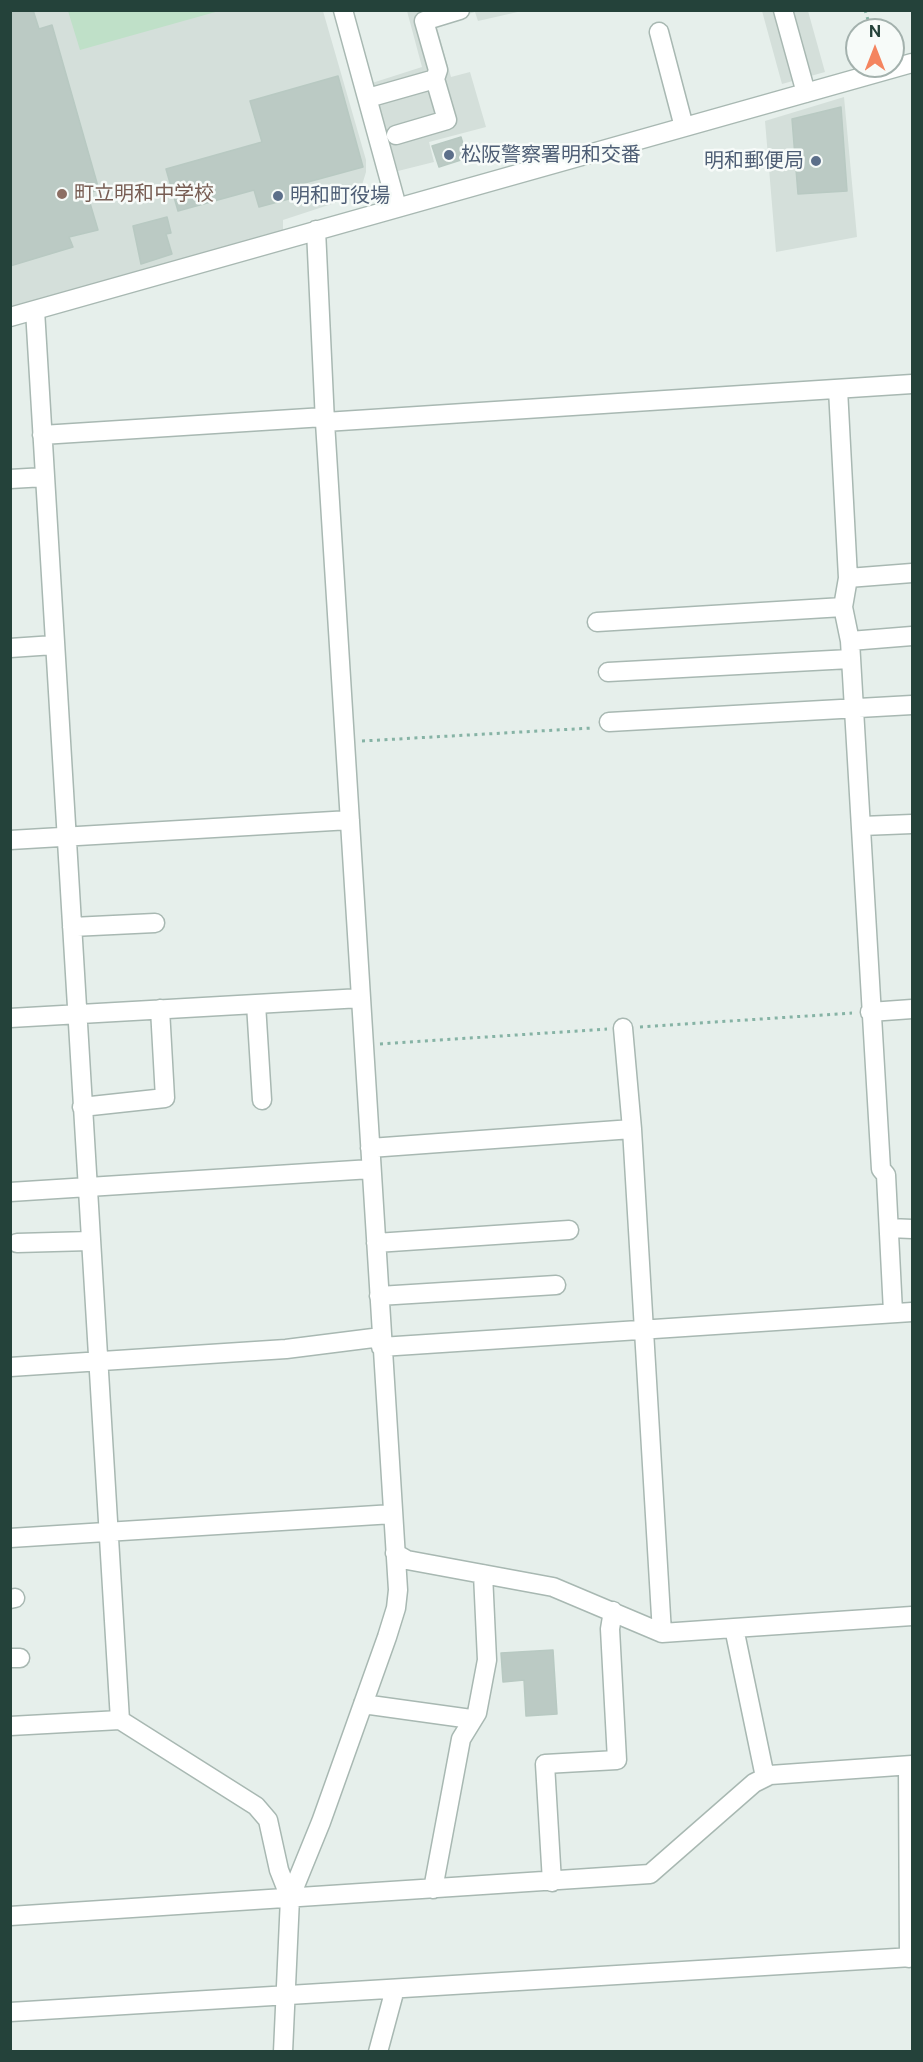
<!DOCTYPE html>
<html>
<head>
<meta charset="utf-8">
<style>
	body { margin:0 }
	#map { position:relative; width:923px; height:2062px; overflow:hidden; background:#e6efeb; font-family:"Public Sans",sans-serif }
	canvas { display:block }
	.frame { position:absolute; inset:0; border:12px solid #24423a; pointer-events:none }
	.north { position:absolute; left:845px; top:18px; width:60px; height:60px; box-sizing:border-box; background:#f7fbf9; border:2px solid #a3b1ad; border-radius:50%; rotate:0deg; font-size:16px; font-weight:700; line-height:24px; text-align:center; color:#24423a }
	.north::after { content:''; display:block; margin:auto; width:21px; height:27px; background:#f4845f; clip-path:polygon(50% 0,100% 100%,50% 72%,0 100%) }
</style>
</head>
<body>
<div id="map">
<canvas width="923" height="2062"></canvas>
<div class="frame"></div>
<div class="north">N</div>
</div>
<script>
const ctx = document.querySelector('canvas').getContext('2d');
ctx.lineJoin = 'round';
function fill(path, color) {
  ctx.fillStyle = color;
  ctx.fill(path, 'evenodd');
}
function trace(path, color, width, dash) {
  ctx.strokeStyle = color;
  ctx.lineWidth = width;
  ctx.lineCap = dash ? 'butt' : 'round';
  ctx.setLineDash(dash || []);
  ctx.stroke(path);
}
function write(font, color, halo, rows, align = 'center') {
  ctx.font = font + ' "Public Sans","Noto Sans JP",sans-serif';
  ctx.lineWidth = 5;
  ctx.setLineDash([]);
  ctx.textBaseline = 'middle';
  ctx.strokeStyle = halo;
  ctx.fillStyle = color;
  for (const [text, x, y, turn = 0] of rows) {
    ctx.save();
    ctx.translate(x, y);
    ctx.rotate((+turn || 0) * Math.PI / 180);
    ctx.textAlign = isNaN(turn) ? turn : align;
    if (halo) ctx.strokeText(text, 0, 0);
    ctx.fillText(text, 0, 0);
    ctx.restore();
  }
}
const built = new Path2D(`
	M11,11H323L366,160V172L362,185L353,197L283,220V230L11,307Z
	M407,11H522L478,21L475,12L436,24L451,77L470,72L486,127L429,142L434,162L398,171L372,83L422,67Z
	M762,11H808L825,72L782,84Z
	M844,97L857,237L776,252L765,121Z`);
const green = new Path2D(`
	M68,11V10L219,11L80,50Z`);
const building = new Path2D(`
	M10,10H33L39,29L52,25L99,190L87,193L98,230L69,237L73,247L10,266Z
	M338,76L363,167L297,185L300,196L259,207L254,190L178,211L166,169L262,142L250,101Z
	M841,107L847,191L798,194L792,119Z
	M461,137L467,158L439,167L432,146Z
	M167,217L171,233L166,234L172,254L141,264L133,226Z
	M553,1650L557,1714L526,1716L524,1680L503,1682L501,1653Z`);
const path = new Path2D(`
	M865,10L871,30
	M362,741L592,728
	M640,1027L852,1013
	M380,1044L607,1029`);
const minor = new Path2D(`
	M343,10L397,207
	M783,10L806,93
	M659,32L684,127
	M368,98L435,79L438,70L424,21L460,10
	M396,135L447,120L435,79
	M35,310L120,1720
	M10,317L912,63
	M838,389L848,578L843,607L850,641L881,1169L886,1175L893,1312
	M325,422L912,384
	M42,435L324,417
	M10,479L45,477
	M848,578L912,573
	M597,622L843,607
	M850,641L912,636
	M10,648L54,645
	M608,672L850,659
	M609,722L912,705
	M862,826L912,824
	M10,840L350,820
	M72,927L155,923
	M256,1004L262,1100
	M870,1012L912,1009
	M10,1018L361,998
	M623,1028L632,1129L662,1633
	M82,1107L165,1098L160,1009
	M370,1148L632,1129
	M10,1192L371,1169
	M889,1228L912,1229
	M17,1243L90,1241
	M376,1243L569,1230
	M379,1296L556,1285
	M381,1347L912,1312
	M10,1367L286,1349L381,1337
	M10,1538L393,1514
	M395,1553L407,1560L553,1587L662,1633L734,1628L765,1777
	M10,1599L15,1598
	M734,1628L912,1616
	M10,1658H20
	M363,1704L471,1719
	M10,1726L120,1720L256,1806L268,1820L279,1870L290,1898
	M908,1766L909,1958
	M552,1882L545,1764L617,1760L610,1629L613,1611
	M433,1889L461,1739L477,1713L487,1660L483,1574
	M10,1916L650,1874L754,1783L770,1775L912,1765
	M10,2012L912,1957
	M283,2052L290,1898L321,1822L387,1637L396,1608L398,1590L325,422L316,230
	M378,2052L395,1989`);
const markers = [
	[449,155,6,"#5c6f8a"],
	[816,161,6,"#5c6f8a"],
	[62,194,6,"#8d6e63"],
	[278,196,6,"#5c6f8a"]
];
const serviceNames = [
	["松阪警察署明和交番",461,155],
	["明和郵便局",804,161,"right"],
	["明和町役場",290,196]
];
const educationNames = [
	["町立明和中学校",74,194]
];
fill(built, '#d4dfda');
fill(green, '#bfe0c8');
fill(building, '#bbcac4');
trace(building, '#b8c9c2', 1.5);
trace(minor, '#a8b8b2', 21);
trace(path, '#86b3a5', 3, [3, 4.5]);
trace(minor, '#fff', 18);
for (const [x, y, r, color] of markers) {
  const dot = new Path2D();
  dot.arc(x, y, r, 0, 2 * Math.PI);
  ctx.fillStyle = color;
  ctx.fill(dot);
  trace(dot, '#f7fbf9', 2);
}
write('20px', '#4e5e75', '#f7fbf9', serviceNames, 'left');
write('20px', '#785e54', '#f7fbf9', educationNames, 'left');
</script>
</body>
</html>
